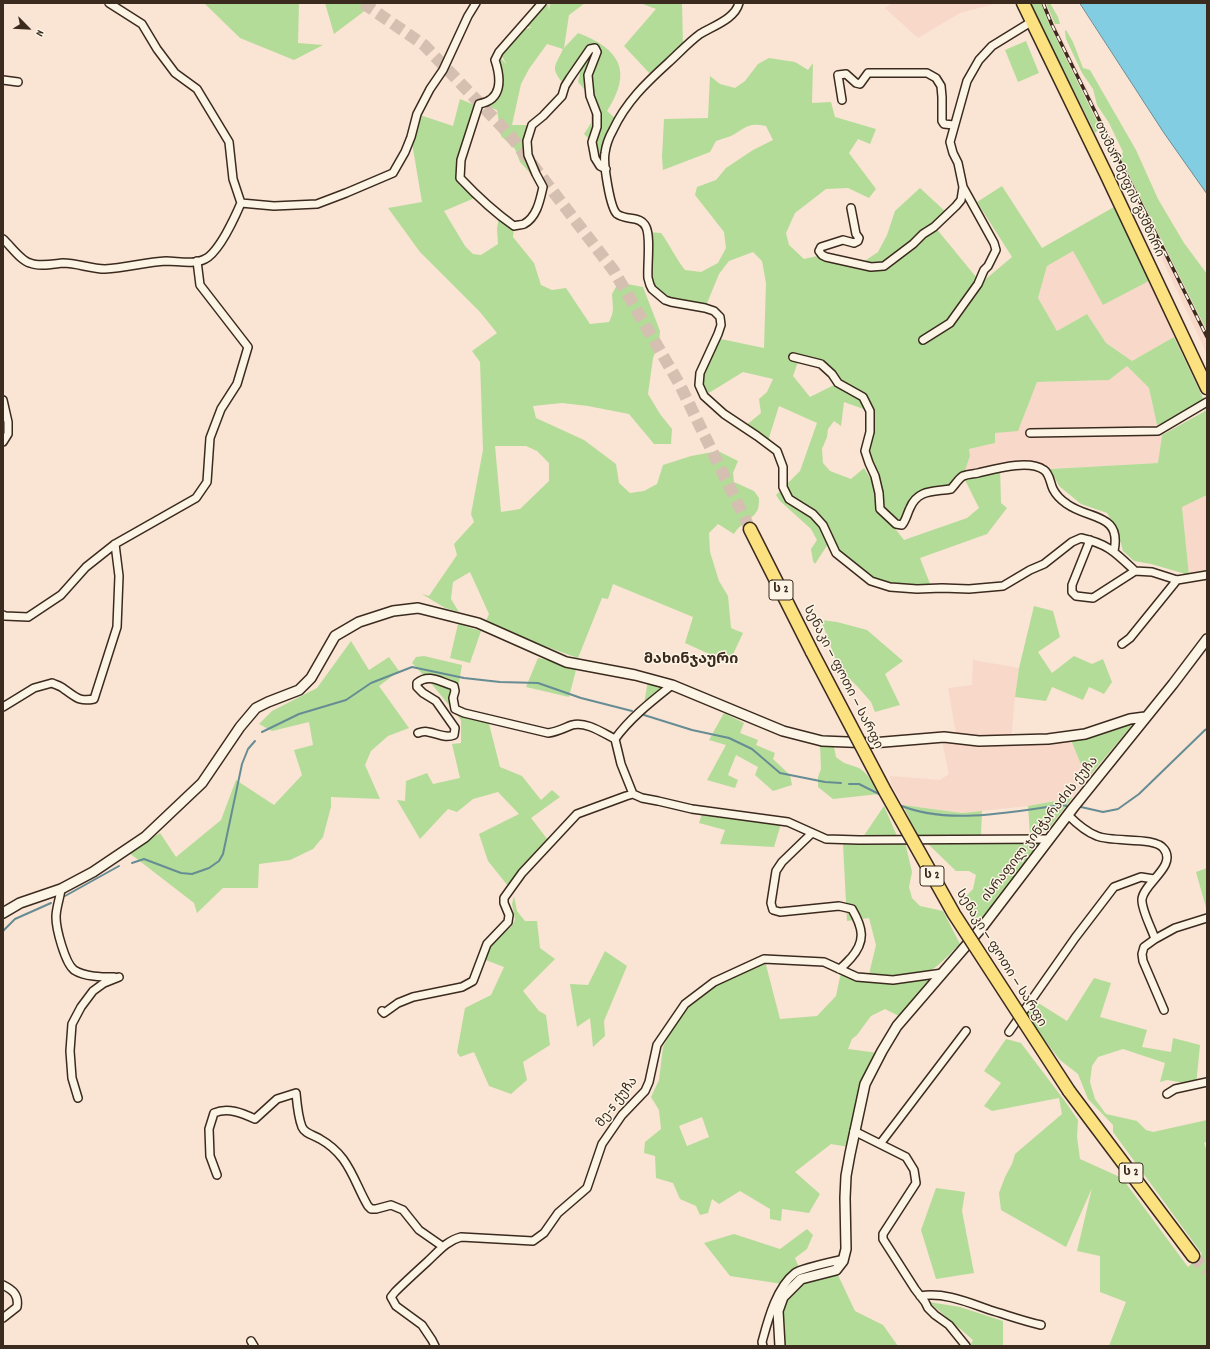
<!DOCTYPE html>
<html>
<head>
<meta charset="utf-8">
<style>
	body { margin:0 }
	#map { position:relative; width:1210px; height:1349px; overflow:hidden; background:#fae4d4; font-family:Dekko,sans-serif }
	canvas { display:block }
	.frame { position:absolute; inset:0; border:4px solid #3b2a1e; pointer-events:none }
	.north { position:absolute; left:8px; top:8px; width:40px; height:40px; -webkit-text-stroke:3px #fcf5e5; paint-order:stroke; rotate:114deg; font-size:11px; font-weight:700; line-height:16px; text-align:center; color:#3b2a1e }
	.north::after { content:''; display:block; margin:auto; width:14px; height:18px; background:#3b2a1e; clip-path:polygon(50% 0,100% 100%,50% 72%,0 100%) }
</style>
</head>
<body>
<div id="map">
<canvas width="1210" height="1349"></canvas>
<div class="frame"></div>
<div class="north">N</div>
</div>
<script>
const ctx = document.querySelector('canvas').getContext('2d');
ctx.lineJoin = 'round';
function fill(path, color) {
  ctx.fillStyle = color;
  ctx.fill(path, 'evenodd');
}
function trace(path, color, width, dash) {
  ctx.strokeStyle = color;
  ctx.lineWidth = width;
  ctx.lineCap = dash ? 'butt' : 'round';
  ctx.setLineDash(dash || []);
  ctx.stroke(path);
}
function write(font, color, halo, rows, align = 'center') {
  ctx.font = font + ' Dekko,"Noto Sans Georgian",sans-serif';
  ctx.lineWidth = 3;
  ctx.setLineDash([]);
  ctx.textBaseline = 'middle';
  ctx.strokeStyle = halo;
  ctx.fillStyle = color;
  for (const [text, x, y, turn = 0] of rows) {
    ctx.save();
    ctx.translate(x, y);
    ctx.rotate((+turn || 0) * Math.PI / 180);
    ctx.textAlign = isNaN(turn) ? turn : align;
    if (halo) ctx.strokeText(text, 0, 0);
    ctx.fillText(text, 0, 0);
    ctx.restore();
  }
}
const built = new Path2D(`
	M892,3H998L960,13L918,38L885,8Z
	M1041,3H1046L1055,24L1207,331V354L1100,128L1050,26Z
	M1073,251L1103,305L1149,281L1174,337L1132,361L1106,343L1087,314L1057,331L1038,298L1047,266Z
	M1127,365L1149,388L1157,425L1162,435L1158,463L1044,469L1034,466L963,476L970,456L969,449L995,443V433L1018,430L1037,382L1109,380Z
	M1207,495V572L1189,575L1182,507Z
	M973,660L1019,668L1015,697L1011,740L957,739L948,688L972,685Z
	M1071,740L1087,779L1072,798L1028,806L962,813L903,805L891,784L890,776L940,780L949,774L942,741L1010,744H1048Z`);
const green = new Path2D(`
	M204,3H299L298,43L323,45L294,60L240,38Z
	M325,3H375L334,34Z
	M544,3H548L549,11L550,3H585L569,15L564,48L578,33C620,49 633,71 607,111L617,120L604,154L595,158L592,142L584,134L591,123V112L597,113L590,96L578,82L583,60L565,86C550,67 554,69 563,49L547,44L529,69L521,84L512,125H532L528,155L543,187L540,201L537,181L520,162L515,149L501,136L497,110L485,105L496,96V60L499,56L507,65L500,53L520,31L532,27H524Z
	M640,3H682L683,46L653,77L624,46L656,9Z
	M1030,3H1041L1050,26L1100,128L1095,133Z
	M1046,3H1050L1058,17L1060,24H1055Z
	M1066,30L1073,42L1083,68L1090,70L1136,150L1158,199L1184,243L1207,274V331L1120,157L1123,152L1109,123L1097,105L1093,89L1082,73L1066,39L1065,31Z
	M1026,41L1039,73L1018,82L1005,50Z
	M769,58L795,62L808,70L813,63L812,103L831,102L835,117L876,129L870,144L858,139L849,153L876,189L869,198L848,188L826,189L795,213L786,233L789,245L804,259L822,255L826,257V262L828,263L841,259L863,262L878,252L887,235L895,211L920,188L948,214L935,227L981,283L1012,257L977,202L1002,186L1042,248L1114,207L1149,281L1103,305L1073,251L1047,266L1038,298L1057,331L1087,314L1106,343L1132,361L1174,337L1204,400L1162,424L1157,425L1149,388L1127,366L1109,380L1037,382L1018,431L995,433V443L969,449L970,456L963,476L1000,468L1001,503L1007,508L987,534L920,558L932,589L882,585L836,553L830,541L815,564L813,561L811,549L817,540L811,529L780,501L776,495L800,471L817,423L779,406L767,444L744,427L761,413L759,399L767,392L773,379L743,372L704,396L699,385L716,338L764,348L766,283L762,261L753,252L729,261L719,274L705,308L671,302L652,289L648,232L661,233C670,245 676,259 685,270L701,272L718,263L726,248L724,232L695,195L697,187L716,180L726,168L753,150L773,140L766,126C747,122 746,128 731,136C726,138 721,139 716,141L710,152L663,170L662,157L664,119L708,118L710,76L720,84L735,88L745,81L758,64ZM799,359L821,364L838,383L810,397L793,376ZM844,402L869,411L865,451L878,491L864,468L851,479L830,471L823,463L822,449L827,437L828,429L834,421L841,426ZM963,476L979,508L967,518L904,540L893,526L906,521L916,499L951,489Z
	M460,99L477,106L460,178L477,197L444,211L465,246L473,254L481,255L498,244L497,229L499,216L514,226L513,237L534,263L541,285L552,290L566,288L590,324L609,322L612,315L613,309L612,294L617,285L627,284L643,287L660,331L659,343L653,358L648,394L660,414L672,429L671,444H654L629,414L588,406L562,403L533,406L536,418L584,440L616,464L619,483L630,493L644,491L657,484L663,465L691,456L718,451L738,461L733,473L734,482L754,491L759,498C759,502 759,508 757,511C751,521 740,523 734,534L718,524L709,533L710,552L719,581L728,596L731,628L743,633L729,663L685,643L693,617L613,584L608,599L602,598L578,658L510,634L485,623L489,614L470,572L453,582L451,599L459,612L445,608L422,594L429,596L457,555L454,544L474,522L471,514L483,450L480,362L472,351L497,333L480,312L420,252L388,208L422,202L411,137L417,114L453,126ZM495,446H526L537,451L549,463V481L520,509L501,512Z
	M1207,410V495L1182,507L1189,575L1151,564L1134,561L1123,551L1117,529L1107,513L1081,504L1059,486L1050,469L1158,463L1162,435Z
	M1034,606L1053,611L1060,637L1038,652L1052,673L1074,656L1092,664L1103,659L1112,682L1104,694L1089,687L1083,700L1052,687L1046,701L1015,697L1019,668Z
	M821,620L837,622L867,630L903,661L885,674L900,705L875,712L871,702L857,686L839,669Z
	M458,624L481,631L470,663L450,658Z
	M351,641L369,670L389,657L399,671L379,686L409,728L388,736L371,751L365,765L380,799L331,797V807L323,837L313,849L290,860L259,864L258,888H223L197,913L194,903L128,852L160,833L176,857L221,820L236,780L274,805L302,775L294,750L313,745L309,722L272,731L259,724L272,711L317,688Z
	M424,656L462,665L455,706L488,720L500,767L522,776L541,800L552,790L560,797L531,818L548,840L508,886L488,861L479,834L519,814L498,792L473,799L457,812L448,809L420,839L397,800L405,801L406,781L427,773L433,784L460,778L452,744L461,743V720L430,682L412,663L416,657Z
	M538,658L577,666L569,697L526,687Z
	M648,681L664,687L644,704Z
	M724,713L744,723L740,733L758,740L756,745L775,753L773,759L790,775L792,785L773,791L755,775L758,767L736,755L728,775L738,780L735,788L707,780L726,745L709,740Z
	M1134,723L1087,779L1071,740Z
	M820,745L834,747L836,757C845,765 849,764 859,768C867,772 875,786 879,794L833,799L818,787V777L821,769Z
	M1072,798L1047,831L1030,835L1028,806Z
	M903,805L962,813L982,811L981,835L918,837Z
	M884,806L897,836L863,837Z
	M702,814L781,824L774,847L720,844L725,830L699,823Z
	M905,842L912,872L909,887L912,898L920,906L943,911L960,944C952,951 942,963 933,969C919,978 885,975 869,974L876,945L869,918L847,921L843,844Z
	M926,842H1043L976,927L964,898L973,889L976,875L969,871H956Z
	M1207,868V911L1196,872Z
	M514,896L517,911L525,921H537L540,948L555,959L523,991L539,1011L546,1015L550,1045L523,1062L527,1080L511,1094L489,1086L474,1052L460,1057L457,1052L465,1008L491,995L504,967L483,959L489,945L511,927L515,920L512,904Z
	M605,951L627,966L604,1021L605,1036L593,1047L590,1018L577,1027L570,984L588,985Z
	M765,961L780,1019L817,1016L836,996L841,972L859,981L893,983L936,977L901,1017L885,1009L871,1016L857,1035L852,1039L848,1049L878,1053L849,1147L831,1144L795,1172L820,1194L809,1213L782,1209L781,1221L770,1219V1209L740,1191L719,1204L712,1199L708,1213L700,1215L696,1206L680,1199L673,1183L656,1178L655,1156L644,1153L645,1142L661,1129L659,1110L651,1097L659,1080L663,1047L685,1004L715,984ZM702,1117L709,1137L687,1146L679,1126Z
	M1094,978L1111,983L1100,1017L1147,1030L1142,1047L1171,1052L1173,1038L1200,1045L1196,1085L1167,1080L1160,1082L1165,1063L1123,1049L1098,1057L1092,1066L1090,1082L1095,1099L1106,1114L1137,1121L1146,1130L1153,1132L1207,1120V1141L1204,1143L1207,1152V1346H1109L1126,1302L1100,1292V1256L1077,1251L1092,1188L1066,1247L1001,1210L999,1193L1005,1177L1012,1164L1015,1154L1062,1114L1059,1098L992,1111L984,1106L1001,1083L984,1071L1006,1039L1021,1043L1064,1100L1078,1120L1077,1137L1080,1159L1122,1178L1188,1267L1202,1254L1113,1132V1125L1088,1099L1078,1074L1060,1060L1031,1023L1021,1015L1032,999L1067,1021Z
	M936,1188L965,1192L962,1211L974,1273L936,1279L921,1230Z
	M807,1229L813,1235L807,1249L795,1258L802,1275L789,1285L730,1276L704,1243L734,1234L780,1249Z
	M837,1273L855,1311L883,1325L898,1346H784L781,1310L787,1298L802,1282Z
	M929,1302L960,1307L1003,1321V1346H970L973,1340Z`);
const water = new Path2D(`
	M1080,3H1207V194L1164,133Z`);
const stream = new Path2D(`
	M644,715L692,730L729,738L752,749L780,773L825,782L841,783
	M262,732L299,714L346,700L371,683L412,667L464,678L500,682L538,683L581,698L632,711
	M849,784H859L883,796
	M897,804C946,826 1010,812 1061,805L1067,806
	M1081,807L1103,812L1118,809L1139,794L1205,730L1207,729
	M132,863L144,859L181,873L192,874L209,868L219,861L223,854L242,764L248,749L255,741
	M65,896L119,866
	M3,931L15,919L51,903`);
const trunkTunnel = new Path2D(`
	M363,3L424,45L509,134L614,271L680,385L750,529
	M1193,1256L1207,1271`);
const minor = new Path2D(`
	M542,3L499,52L495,60C501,78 503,100 479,104L461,160L460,178C477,196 494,212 514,226C517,225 522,225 524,224C537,217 540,200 543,187L536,174L528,155L527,141L532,125L543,116L562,96L565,86L570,78L590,49L595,48L597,52L588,75L590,96L597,114V127L592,142L595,158L600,166L606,169
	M739,3C735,19 713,26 700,34C689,42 679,53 668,63C646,83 626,102 613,130C609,137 606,145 605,153C603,163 610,208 617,214C627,221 640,215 646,227C651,237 647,266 648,278L650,285L652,289L665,300L671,302L705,308L714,311L720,317L721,325L718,334L700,373L699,385L704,396L724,414L757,436L777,451L783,467V487L789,499L813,514L823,525L836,553L871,581L890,587L917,589L942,588L969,589L1003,586L1030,570L1044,564L1072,542L1081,538C1108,544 1115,552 1135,571L1152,572L1177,580L1207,575
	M3,80L18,82
	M842,100L838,75L846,74L856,83L860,84L868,73H927L936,78L941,86L942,97V121L944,124L954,125
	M241,203L274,206L317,204L346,193L393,173L405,152L411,137L417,114L430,89L443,70L468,16L476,3
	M851,208L856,234L859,238L858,241L854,243L843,240L821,247L819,251L822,255L826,257L871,267L884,266L913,244L923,234L934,227L956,206L961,200L963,187L958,163L953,153L950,142L967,81L979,60L992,46L1031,22
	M3,239C10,245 21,261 30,263C39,267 53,264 63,263C77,263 91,269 105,269C126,268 145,262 166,261C178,261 194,265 205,259C219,252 235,217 241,203L233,179L229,142L197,89L175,73L157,49L142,24L109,3
	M923,340L950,323L978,284L984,270L988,266L996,250L994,243L963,187
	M793,357L821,364L832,374L838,383L863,397L870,411V432L865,451L869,463L875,476L879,493L880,509L896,524L902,525C906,520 907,514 910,508C918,489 934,492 951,489C955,485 959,478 963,476C968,474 974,474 978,473C995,469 1029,459 1044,470C1050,474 1050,483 1053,489C1056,495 1061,500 1067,504C1089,520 1122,513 1114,551
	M3,400L8,422V434L3,442
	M1030,433L1158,431L1207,402
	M1090,540L1072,585V592L1076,596L1093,598L1135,571
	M3,615L5,616L28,617L61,595L86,567L115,544L196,498L207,482L210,438L221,409L237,384L248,347L200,285L197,261
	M1122,644L1130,638L1177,580
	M3,707L34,688L52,683C56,685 61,686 64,689C76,697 79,702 94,699L117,627L119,576L115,544
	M418,733C421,732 425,731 428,732C437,733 445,739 454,735L455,728L436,701L423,693L417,687V683C429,673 440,682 454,686L455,691L453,698L455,709L464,713L548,733C557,732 564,728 572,725C586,721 603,733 615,739L621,764L633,794L642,798L658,801L692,809L788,822L826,839L859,840L1049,839
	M615,739C630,718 652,701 672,685
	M1068,815C1076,823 1086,832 1097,836C1114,843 1155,836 1164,849C1177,866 1144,883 1142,899C1141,909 1152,929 1155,939
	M812,833L782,862L776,871L771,903L773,910L780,912L839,906L852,909C863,928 866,941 851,958C847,962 844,966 839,969
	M61,889C60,898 56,908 56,917C56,929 65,963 74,970C85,977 102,977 114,977
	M1164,1010L1143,961L1142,954L1144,947L1155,939L1175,928L1207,918
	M382,1011L384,1013L398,1003L413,997L462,987L473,981L487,944L508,922L509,915L504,903V898L522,873L577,814L626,796L633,794
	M1009,1032L1075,938L1114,887L1141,877L1154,879
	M1167,1094L1175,1089L1207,1082
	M78,1098L72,1078L70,1051L72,1024L81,1007L93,991L104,983L119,977
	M854,1131L906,1157L914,1170L916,1183L883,1234V1239L915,1289L925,1302L928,1308L935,1315L949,1325L966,1346
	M880,1144L966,1031
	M217,1175L210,1156L209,1129L214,1113C228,1107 242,1113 255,1119L277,1099L296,1093C297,1104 298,1117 302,1127C305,1134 314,1135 320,1139C329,1144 337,1151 343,1159C354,1174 359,1191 368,1206L371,1209H376L391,1205L403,1210L419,1230L442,1246
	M3,1285C13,1290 19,1295 17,1307L3,1318
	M920,1296C944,1292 967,1302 990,1310C1007,1315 1023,1321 1041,1325
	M251,1341L254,1346
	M435,1346L432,1340L422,1325L396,1306L391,1297L395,1292C405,1282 416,1272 427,1262C438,1252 446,1241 461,1237L533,1241L544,1233L558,1213L587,1188L602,1144L622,1115L645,1091L649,1082L657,1045L685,1004L714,982L764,959L824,962L857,977L893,980L943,973
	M763,1346L762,1342C768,1320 776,1288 795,1273C800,1269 831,1262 840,1260L843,1261`);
const tertiary = new Path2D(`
	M3,913L20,903L61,889L93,872L145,837L202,783L240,727L256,708L268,702L299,690L311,678L335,636L359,622L393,611L418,608L478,623L566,662L635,675L672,685L783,731L822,741L872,743L944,737L979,741L1048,739L1085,734L1130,719L1145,717
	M780,1346L778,1311L783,1297L801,1279L836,1270L843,1261L846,1249L845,1198L846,1176L850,1154L865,1084L882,1051L897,1026L983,926L1073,808L1173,684L1207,639`);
const primary = new Path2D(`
	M1023,3L1106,174L1207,388`);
const trunk = new Path2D(`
	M750,529L812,652
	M1069,1091L1193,1256`);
const rail = new Path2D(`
	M1043,3L1052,25L1207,337`);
const trunkBridge = new Path2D(`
	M812,652L885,791L954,914L1069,1091`);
const shields = [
	[781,590,24],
	[932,876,24],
	[1131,1173,24]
];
const shieldNames = [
	["ს 2",781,590],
	["ს 2",932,876],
	["ს 2",1131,1173]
];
const streetNames = [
	["თამარ მეფის გამზირი",1128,190,65],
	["სენაკი — ფოთი — სარფი",842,678,63],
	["ისრაფილ ჯინჭარაძის ქუჩა",1041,830,-52],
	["სენაკი — ფოთი — სარფი",1000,959,58],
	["მე-5 ქუჩა",618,1103,-53]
];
const quarterNames = [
	["მახინჯაური",691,661]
];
fill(built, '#f8d8c8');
fill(green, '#b3dc99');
fill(water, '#82cde2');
trace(water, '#668c94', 1);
trace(stream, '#668c94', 2);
trace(trunkTunnel, '#d4bfb0', 12, [12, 6]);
trace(minor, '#3b2a1e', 10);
trace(tertiary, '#3b2a1e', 12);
trace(primary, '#3b2a1e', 15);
trace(trunk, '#3b2a1e', 15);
trace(minor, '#fcf5e5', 7);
trace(tertiary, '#fcf5e5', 9);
trace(primary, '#fbe180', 12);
trace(trunk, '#fbe180', 12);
trace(rail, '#3b2a1e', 3.5);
trace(rail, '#fcf5e5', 2, [6]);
trace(trunkBridge, '#3b2a1e', 15, []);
trace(trunkBridge, '#fbe180', 12);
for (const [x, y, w] of shields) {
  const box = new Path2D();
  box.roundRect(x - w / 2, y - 10, w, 20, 3);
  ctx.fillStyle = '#fcf5e5';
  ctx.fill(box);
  trace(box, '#3b2a1e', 1);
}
write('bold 12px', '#3b2a1e', null, shieldNames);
write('13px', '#3b2a1e', '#fcf5e5', streetNames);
write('bold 15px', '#3b2a1e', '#fcf5e5', quarterNames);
</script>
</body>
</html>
